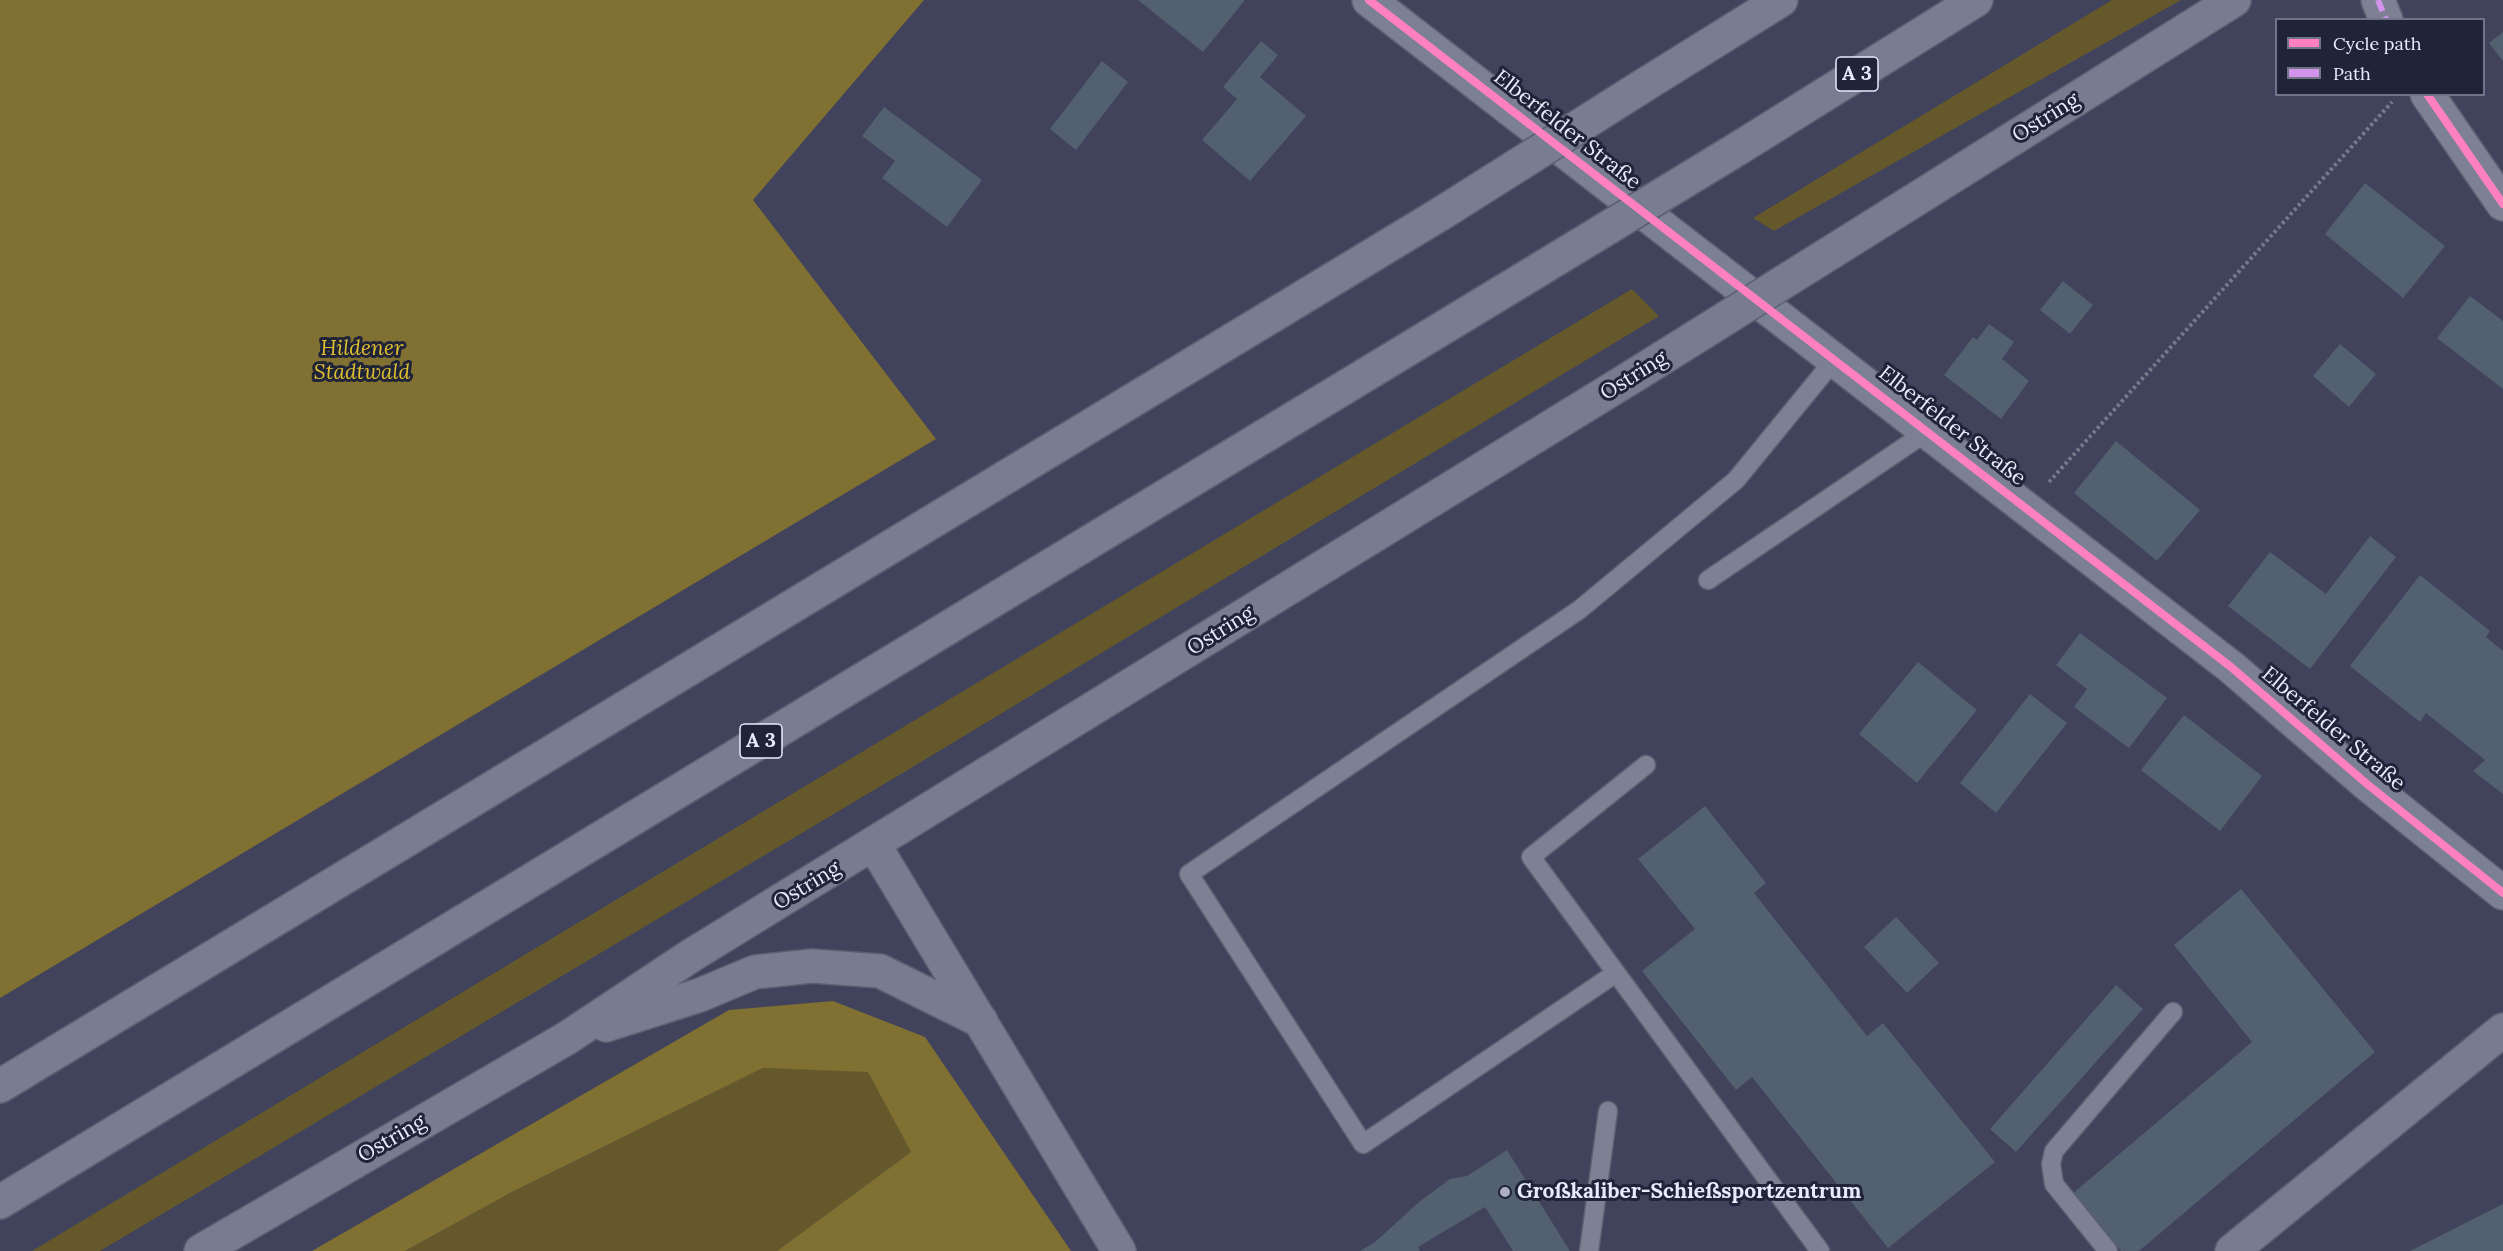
<!DOCTYPE html>
<html>
<head>
<meta charset="utf-8">
<style>
	body { margin:0 }
	#map { position:relative; width:2503px; height:1251px; overflow:hidden; background:#40435b; font-family:Lora,serif }
	canvas { display:block }
	.legend { position:absolute; left:2275px; top:18px; width:210px; height:78px; box-sizing:border-box; background:#202438; border:2px solid #707486; margin:0; padding:8px 10px; list-style:none; font-size:18px; color:#e7ebfc }
	.legend li { display:flex; align-items:center; gap:12px; height:30px }
	.legend b { width:30px; border:2px solid #707486 }
</style>
</head>
<body>
<div id="map">
<canvas width="2503" height="1251"></canvas>
<ul class="legend">
<li><b style="height:8px;background:#ff80c0"></b>Cycle path</li>
<li><b style="height:8px;background:#d193ec"></b>Path</li>
</ul>
</div>
<script>
const ctx = document.querySelector('canvas').getContext('2d');
ctx.lineJoin = 'round';
function fill(path, color) {
  ctx.fillStyle = color;
  ctx.fill(path, 'evenodd');
}
function trace(path, color, width, dash) {
  ctx.strokeStyle = color;
  ctx.lineWidth = width;
  ctx.lineCap = dash ? 'butt' : 'round';
  ctx.setLineDash(dash || []);
  ctx.stroke(path);
}
function write(font, color, halo, rows, align = 'center') {
  ctx.font = font + ' Lora,serif';
  ctx.lineWidth = 6;
  ctx.setLineDash([]);
  ctx.textBaseline = 'middle';
  ctx.strokeStyle = halo;
  ctx.fillStyle = color;
  for (const [text, x, y, turn = 0] of rows) {
    ctx.save();
    ctx.translate(x, y);
    ctx.rotate((+turn || 0) * Math.PI / 180);
    ctx.textAlign = isNaN(turn) ? turn : align;
    if (halo) ctx.strokeText(text, 0, 0);
    ctx.fillText(text, 0, 0);
    ctx.restore();
  }
}
const green = new Path2D(`
	M2112,0H2181L1774,231L1753,218Z
	M1632,289L1659,316L911,768L100,1251H32Z
	M763,1068L868,1071L911,1152L777,1251H405L512,1192Z`);
const forest = new Path2D(`
	M0,0H924L753,200L936,439L0,998Z
	M833,1001L925,1037L1071,1251H777L911,1152L868,1072L763,1068L512,1192L405,1251H312L729,1010Z`);
const building = new Path2D(`
	M1138,0H1245L1203,52Z
	M2503,32V61L2489,43Z
	M1261,41L1278,55L1260,77L1306,116L1250,181L1202,140L1237,99L1223,87Z
	M1102,61L1128,82L1076,150L1050,129Z
	M884,107L982,180L947,227L882,178L895,161L862,136Z
	M2365,183L2445,246L2403,298L2325,234Z
	M2063,281L2093,305L2070,334L2040,310Z
	M2470,296L2503,321V389L2437,338Z
	M1989,324L2014,342L2002,359L2029,381L2001,419L1944,375L1973,337L1977,340Z
	M2340,344L2376,374L2349,407L2313,376Z
	M2116,441L2200,510L2157,561L2074,493Z
	M2370,536L2396,557L2310,669L2228,606L2270,552L2326,594Z
	M2420,575L2490,631L2486,637L2503,651V794L2473,771L2485,760L2426,713L2420,722L2350,666Z
	M2080,633L2167,698L2129,748L2074,707L2087,689L2056,665Z
	M1918,662L1977,710L1917,783L1859,734Z
	M2030,694L2067,723L1996,813L1960,783Z
	M2184,715L2262,776L2220,831L2141,770Z
	M1705,806L1766,883L1754,893L1867,1036L1883,1023L1995,1162L1888,1248L1752,1077L1736,1090L1642,971L1695,929L1638,859Z
	M2241,889L2375,1052L2139,1251H2121L2072,1194L2252,1042L2174,945Z
	M1896,917L1939,963L1907,993L1864,947Z
	M2116,985L2143,1009L2016,1152L1990,1129Z
	M1507,1150L1570,1251H1513L1485,1207L1418,1247L1420,1251H1360L1375,1242L1419,1202L1450,1179L1467,1176Z
	M2503,1204V1251H2410Z`);
const path = new Path2D(`
	M2049,482L2392,102`);
const lane = new Path2D(`
	M1708,580L1928,431
	M1646,765L1531,857L1820,1251
	M1616,973L1363,1144L1189,874L1579,610L1736,480L1835,359
	M1589,1251L1608,1111
	M2108,1251L2054,1184L2051,1164L2054,1151L2173,1012`);
const street = new Path2D(`
	M2378,0L2386,20
	M2427,94L2503,204`);
const secondary = new Path2D(`
	M1862,233L2234,0
	M874,845L1119,1251
	M606,1025L700,995L755,972L812,966L880,971L981,1021
	M201,1251L567,1038L692,955L1635,375
	M2232,1251L2503,1030`);
const primary = new Path2D(`
	M1369,0L2231,667L2367,784L2503,893`);
const highway = new Path2D(`
	M1646,84L1781,0
	M1739,148L1976,0
	M0,1086L1442,213
	M0,1202L1522,280`);
const secondaryBridge = new Path2D(`
	M1635,375L1862,233`);
const highwayBridge = new Path2D(`
	M1442,213L1646,84
	M1522,280L1739,148`);
const quiet = new Path2D(`
	M2378,0L2386,20`);
const cycleway = new Path2D(`
	M1369,0L2231,667L2367,784L2503,893
	M2427,94L2503,204`);
const markers = [
	[1505,1192,6,"#adb0c4"]
];
const shields = [
	[1857,74,42],
	[761,741,42]
];
const shieldNames = [
	["A 3",1857,74],
	["A 3",761,741]
];
const streetNames = [
	["Ostring",2046,118,-32],
	["Elberfelder Straße",1567,130,38],
	["Ostring",1634,376,-32],
	["Elberfelder Straße",1952,426,38],
	["Ostring",1221,631,-32],
	["Elberfelder Straße",2333,729,40],
	["Ostring",807,886,-31],
	["Ostring",392,1139,-30]
];
const parkNames = [
	["Hildener",362,349],
	["Stadtwald",362,373]
];
const poiNames = [
	["Großkaliber-Schießsportzentrum",1517,1192]
];
fill(green, '#65592b');
fill(forest, '#807031');
fill(building, '#52606f');
trace(lane, '#5b5f70', 21);
trace(street, '#5b5f70', 36);
trace(secondary, '#5b5f70', 36);
trace(primary, '#5b5f70', 36);
trace(highway, '#5b5f70', 36);
trace(path, '#777a8b', 4, [3, 3]);
trace(lane, '#7d8193', 18);
trace(street, '#7d8193', 33);
trace(secondary, '#797c90', 33);
trace(primary, '#7c8095', 33);
trace(highway, '#797d92', 33);
trace(secondaryBridge, '#5b5f70', 36, []);
trace(highwayBridge, '#5b5f70', 36, []);
trace(secondaryBridge, '#797c90', 33);
trace(highwayBridge, '#797d92', 33);
trace(quiet, '#d193ec', 6, [12, 6]);
trace(cycleway, '#ff80c0', 8);
for (const [x, y, r, color] of markers) {
  const dot = new Path2D();
  dot.arc(x, y, r, 0, 2 * Math.PI);
  ctx.fillStyle = color;
  ctx.fill(dot);
  trace(dot, '#202438', 2);
}
for (const [x, y, w] of shields) {
  const box = new Path2D();
  box.roundRect(x - w / 2, y - 17, w, 34, 4.5);
  ctx.fillStyle = '#202438';
  ctx.fill(box);
  trace(box, '#e7ebfc', 1.5);
}
write('bold 20px', '#e7ebfc', null, shieldNames);
write('21px', '#e7ebfc', '#202438', streetNames);
write('italic 21px', '#dfbe2f', '#202438', parkNames);
write('bold 21px', '#e7ebfc', '#202438', poiNames, 'left');
</script>
</body>
</html>
